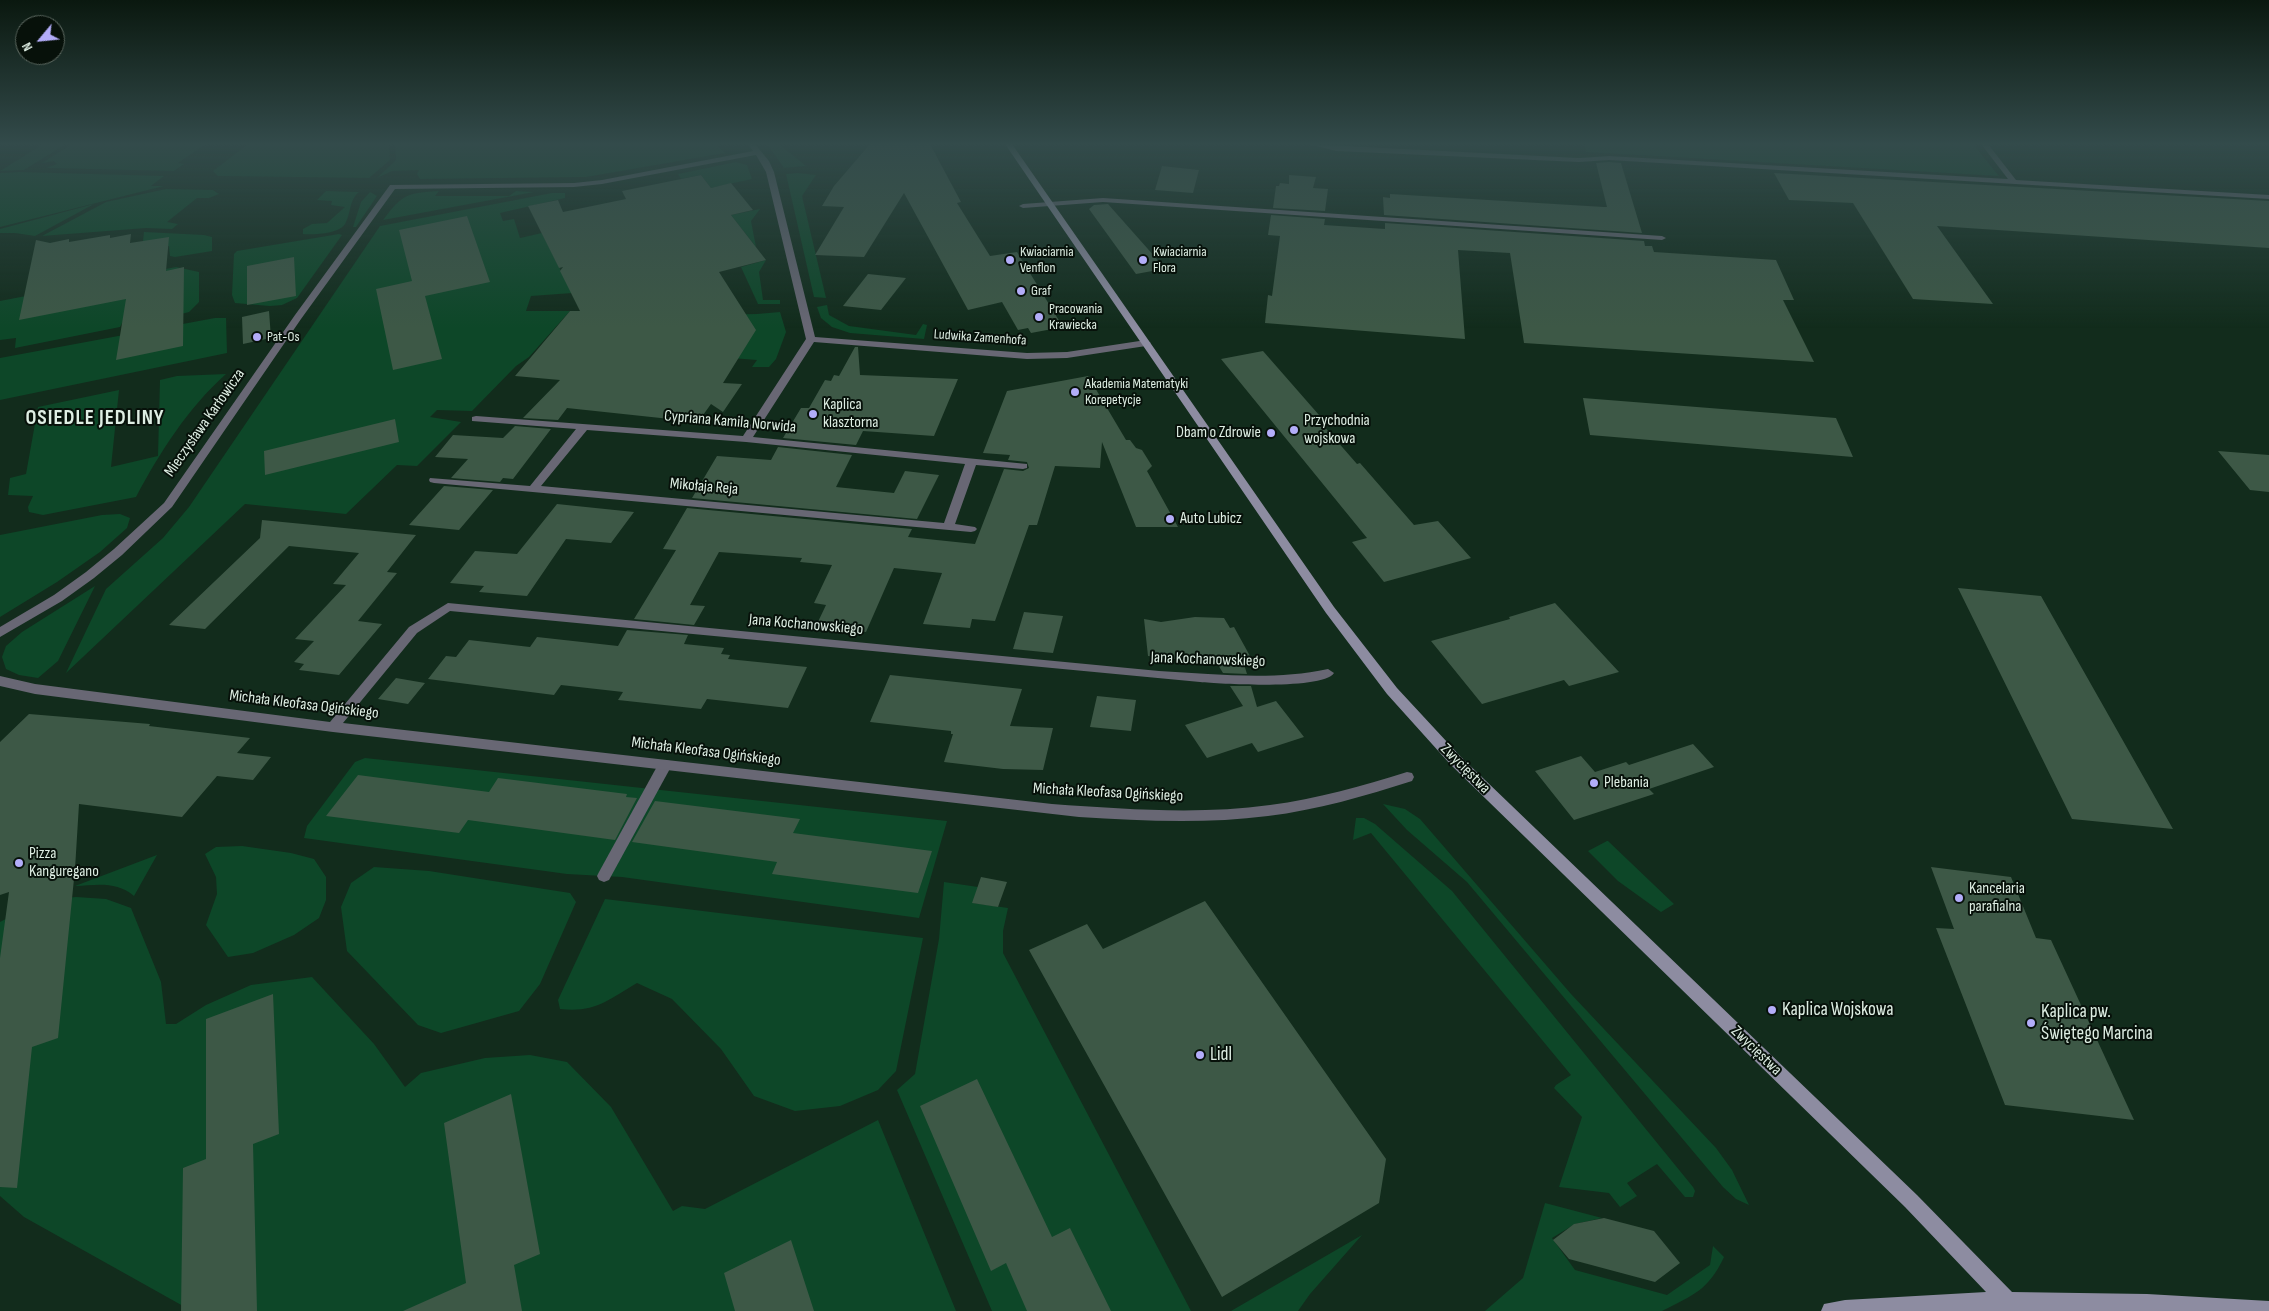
<!DOCTYPE html>
<html>
<head>
<meta charset="utf-8">
<style>
	body { margin:0 }
	#map { position:relative; width:2269px; height:1311px; overflow:hidden; background:#122c1c; font-family:"Sofia Sans Condensed",sans-serif }
	canvas { display:block }
	.north { position:absolute; left:15px; top:15px; width:50px; height:50px; box-sizing:border-box; background:#07110a; border:1px solid #5d6961; border-radius:50%; rotate:242deg; font-size:14px; font-weight:700; line-height:20px; text-align:center; color:#deeee3 }
	.north::after { content:''; display:block; margin:auto; width:18px; height:22px; background:#b3adf9; clip-path:polygon(50% 0,100% 100%,50% 72%,0 100%) }
</style>
</head>
<body>
<div id="map">
<canvas width="2269" height="1311"></canvas>
<div class="north">N</div>
</div>
<script>
const ctx = document.querySelector('canvas').getContext('2d');
ctx.lineJoin = 'round';
function fill(path, color) {
  ctx.fillStyle = color;
  ctx.fill(path, 'evenodd');
}
function trace(path, color, width, dash) {
  ctx.strokeStyle = color;
  ctx.lineWidth = width;
  ctx.lineCap = dash ? 'butt' : 'round';
  ctx.setLineDash(dash || []);
  ctx.stroke(path);
}
function write(font, color, halo, rows, align = 'center') {
  ctx.font = font + ' "Sofia Sans Condensed",sans-serif';
  ctx.lineWidth = 4;
  ctx.setLineDash([]);
  ctx.textBaseline = 'middle';
  ctx.strokeStyle = halo;
  ctx.fillStyle = color;
  for (const [text, x, y, turn = 0] of rows) {
    ctx.save();
    ctx.translate(x, y);
    ctx.rotate((+turn || 0) * Math.PI / 180);
    ctx.textAlign = isNaN(turn) ? turn : align;
    if (halo) ctx.strokeText(text, 0, 0);
    ctx.fillText(text, 0, 0);
    ctx.restore();
  }
}
const green = new Path2D(`
	M43,144H66L24,170L0,171Z
	M72,144H206L178,163L184,164L174,171L46,168L57,164L54,161L42,163Z
	M248,144H389L390,160L369,178L218,176L213,171Z
	M395,144H716L725,153L586,177L420,179L417,174L419,170L392,171L377,178L396,160Z
	M767,144H779L806,166L784,168Z
	M1584,144H1973L1999,176L1586,152Z
	M736,162L747,165L752,179L711,188L701,175L681,179L678,174Z
	M19,172L164,176L151,186H164L0,227V173Z
	M798,173L816,175L802,196L826,298L814,297L786,174Z
	M166,189L213,190L219,194L209,198H197L167,222L178,224L172,229L146,228L42,236L106,202Z
	M326,191L359,192C349,200 351,214 345,224C339,234 313,235 303,234V229L312,224L327,223L345,207L331,205L332,201L317,200Z
	M439,191L435,196H509L516,191L534,192L383,220C403,194 406,193 439,191Z
	M370,192L377,196L356,227H353L361,202Z
	M552,193H565V198L500,213L503,221L514,219L520,238L542,233L572,293L531,296L526,311H570L529,357L516,366L472,411L437,410L430,417L461,422L417,466L397,465L346,514L245,504L66,673L106,589L163,538L189,507L380,226Z
	M94,204L35,236L15,233H0V229Z
	M760,209L751,221L756,247L731,215Z
	M144,232L204,235L212,237V251L175,257L170,256L169,246L142,250Z
	M339,234L342,235L297,298L282,305L270,306L235,303L232,295L234,254L237,251Z
	M766,260L759,272L763,300H780V304H758L741,267Z
	M176,267L199,272V302L189,312L177,315L127,314L120,327L15,348L16,338L0,340V301Z
	M827,305L829,315L849,326L916,335L923,324L927,325L924,339L850,333L832,327L821,318L817,307Z
	M780,312L786,332L776,359L769,367H752L757,360L706,356L710,315L757,314Z
	M215,318H226L227,353L0,400V358Z
	M226,374C188,408 160,452 136,497L43,515L29,512L28,507L33,496L8,495L10,478L26,474L38,407L119,390L111,467L158,456L160,380L177,376Z
	M120,514L130,518L127,528L100,552L57,582L0,617V535L102,515Z
	M95,586L58,661L38,678L19,675L6,669L2,657L6,646L22,632Z
	M365,758L947,821L919,918L622,877L567,874L304,838L307,826L355,762Z
	M1383,804L1405,809L1420,819L1571,994L1716,1148L1732,1170L1749,1205L1736,1199L1723,1187L1467,882L1407,830Z
	M1356,818H1364L1375,824L1452,891L1693,1187L1695,1191L1693,1197H1685L1657,1164L1627,1183L1637,1196L1620,1207L1609,1193L1559,1187L1582,1117L1554,1088L1556,1085L1571,1075L1371,833L1353,840Z
	M1607,841H1608L1674,904L1661,912L1618,881L1588,851Z
	M242,846L291,853L314,859L326,877V900L319,918L294,935L253,953L228,957L206,925L217,894L216,877L205,854L216,847Z
	M157,855L134,896C116,881 98,885 75,886Z
	M374,867L429,871L570,893L576,902L540,984L519,1011L441,1033L418,1025L347,951L341,907L351,883Z
	M944,882L978,887L973,903L1008,908L1003,931V953L1191,1311H992L897,1090L915,1074L939,939Z
	M76,897L106,899L131,908L161,982L166,1024H176L206,1005L251,985L312,977L374,1044L405,1087L421,1073L485,1058L530,1055L567,1062L611,1107L673,1211L682,1206L705,1209L878,1120L956,1311H192L24,1217L0,1196V922C25,909 48,899 76,897Z
	M605,899L923,938L896,1071L878,1090L840,1106L795,1111L754,1096L721,1049L672,999L637,983C608,1000 595,1013 560,1009L558,1000Z
	M1545,1203L1602,1218L1575,1224L1552,1238L1575,1270L1667,1295L1710,1265L1713,1246L1724,1257C1708,1291 1693,1295 1662,1311H1485L1523,1278Z
	M1362,1235L1310,1294L1298,1311H1231Z`);
const building = new Path2D(`
	M870,144H930L961,202L957,203L990,256L1017,252L1063,327L1031,333L1028,328L1018,330L1002,302L968,310L904,193L864,257L815,255L844,207L822,206L834,186Z
	M1609,162L1621,163L1642,233L1384,215L1383,197L1390,198V194L1604,207H1607L1596,163Z
	M1162,166L1199,170L1193,193L1155,190Z
	M1774,173L2269,201V248L1937,226L1993,304L1913,299L1853,203L1789,200Z
	M701,175L711,188L731,183L753,210L731,215L766,260L719,272L756,330L723,383L742,384L723,412L711,404L698,422L567,408L558,420L523,418L560,380L515,376L570,311H580L560,271L563,267L559,268L528,206L558,200L563,212L626,199L622,191Z
	M1289,175L1316,177L1313,188L1328,189L1325,211L1273,208L1276,186H1279L1280,183L1289,184Z
	M1108,204L1163,266H1161L1163,269L1136,274L1089,209L1094,205Z
	M1271,215L1325,219L1324,225L1385,229V223L1644,241L1645,246H1652L1654,252L1776,260L1794,300H1783L1814,362L1524,343L1510,253L1458,250L1465,339L1265,323L1268,295L1272,296L1280,236L1268,235Z
	M467,216L490,282L425,296L442,359L393,370L376,289L412,281L399,230Z
	M131,234L130,243L169,237L166,271L184,267L183,346L116,360L126,299L19,320L36,240L50,243L69,239V242L110,235V238Z
	M294,257L296,296L247,305V266Z
	M868,274L906,278L881,310L843,306Z
	M269,311L271,338L243,344L242,317Z
	M855,347H858L860,375L958,379L934,436L863,431L856,445L783,438L801,408H809L825,380L831,381L834,375L839,376Z
	M1263,351L1326,423L1322,424L1357,464L1360,463L1414,525L1438,521L1471,558L1384,582L1352,542L1367,538L1221,359Z
	M1088,376L1126,440H1130L1136,448L1142,450L1152,466L1147,471L1178,527H1136L1102,442L1100,468L1055,466L1037,525H1029L995,621L972,619L970,628L923,624L942,573L894,568L866,632L816,626L826,605L814,603L832,565L800,562L802,558L719,552L690,605L705,606L694,625L634,619L676,550L663,549L687,508L912,529L908,537L975,544L1004,469L1023,471L1029,468L1027,462L1008,460L1010,455L983,453L1007,391Z
	M1583,398L1836,418L1853,457L1590,435Z
	M395,419L399,442L265,475L264,451Z
	M515,426L551,429L513,479L503,478L500,482L451,478L468,459L435,457L453,435L503,438Z
	M778,447L852,455L836,487L894,493L905,471L939,475L917,519L692,498L717,456L771,460Z
	M2218,451L2269,455V492L2250,490Z
	M444,486L493,490L459,530L409,525Z
	M557,504L634,512L611,543L566,539L527,596L479,592L484,586L450,583L475,551L517,554Z
	M262,520L416,535L387,572L397,573L358,621L382,624L339,675L299,670L304,664L294,662L314,641L295,639L346,585L333,584L359,553L289,546L205,629L169,625L260,538Z
	M1958,588L2041,596L2173,829L2072,819Z
	M1555,603L1619,672L1569,686L1564,680L1482,704L1431,641L1510,619L1509,617Z
	M1024,612L1063,616L1053,653L1013,649Z
	M1195,617L1224,618L1230,628L1234,627L1250,656L1242,658L1247,674L1223,673L1217,663L1212,665L1208,657L1192,661L1148,656L1144,619L1161,622Z
	M627,630L688,635L684,644L724,648L721,654L730,655L728,659L807,667L788,708L707,699L701,709L618,700L623,692L561,685L554,695L428,679L446,656L456,657L469,640L530,647L537,637L618,646Z
	M890,675L1022,689L1010,726L1053,728L1043,770L1003,769L944,762L953,734H951V731L870,722Z
	M396,678L425,683L408,704L378,699Z
	M1230,686H1251L1257,707L1276,701L1304,737L1258,752L1252,743L1207,758L1185,725L1243,706Z
	M1097,696L1136,700L1131,731L1090,727Z
	M29,714L150,724L149,726L250,738L237,753L271,757L253,780L217,776L182,817L79,804L75,869L58,1038L32,1047L17,1188L0,1187V958L9,892L0,895V742Z
	M1693,744L1714,767L1649,789L1654,794L1574,820L1535,771L1581,756L1595,772L1626,762L1629,765Z
	M358,775L489,792L498,778L627,794L626,797L637,798L615,840L468,820L459,833L326,816Z
	M655,801L800,819L793,833L932,851L918,893L772,874L777,862L632,842Z
	M1931,867L2011,877L2036,938L2051,940L2134,1120L2005,1105L1936,928L1954,929Z
	M981,877L1007,882L998,907L972,903Z
	M1205,901L1386,1159L1379,1203L1222,1297L1029,950L1087,924L1103,949Z
	M273,994L279,1134L253,1144L257,1311H181L183,1168L206,1159V1019Z
	M977,1079L1052,1237L1070,1228L1111,1311H1027L1006,1263L991,1271L920,1106Z
	M511,1094L540,1254L514,1265L522,1311H403L466,1283L444,1123Z
	M1604,1218L1654,1231L1680,1263L1655,1282L1569,1259L1553,1240L1574,1224Z
	M791,1240L814,1311H735L724,1273Z`);
const pedestrian = new Path2D(`
	M665,760L670,761L672,765L609,880L604,882L599,880L597,876L599,872L660,761Z`);
const minor = new Path2D(`
	M748,144H755L769,161L774,172L815,337L1027,353L1067,352L1146,340L1151,343L1146,346L1067,358L1027,359L814,342L753,437L1027,464V468L1023,469L976,465L955,524L975,527L977,529L975,531L971,532L434,483L430,482L429,480L430,478L530,486L576,429L472,421V417L476,416L743,436L806,339L766,172L756,155L602,184L574,187L395,189L301,319L172,507L122,555L94,578L62,601L0,637V627L54,595L86,572L114,549L164,503L295,315L390,185L574,183L602,180L753,151ZM587,430L746,442L965,464L944,523L541,486Z
	M1308,144L1579,158L1609,156L2008,179L1981,144H1988L2016,180L2269,195V199L1609,160L1579,162L1336,151Z
	M1103,198L1662,236L1666,238L1662,240L1103,202L1023,208L1019,206L1023,204Z
	M448,603L1159,671C1216,674 1272,681 1328,669L1334,673C1323,690 1222,684 1200,682L450,611L417,633L343,723L1052,804C1124,809 1198,815 1270,805C1317,799 1362,786 1407,772L1412,773L1414,777L1412,781C1365,796 1317,810 1268,816C1206,824 1142,821 1079,817L333,732L35,694L0,686V676L35,684L330,722L409,627Z`);
const secondary = new Path2D(`
	M1005,144H1012L1334,607L1397,688L1460,756L1917,1195L2012,1292L2147,1294L2269,1301V1311H1821L1824,1304L1845,1300L1986,1292L1905,1207L1450,764L1387,694L1326,613Z`);
const markers = [
	[1010,260,5,"#b3adf9"],
	[1143,260,5,"#b3adf9"],
	[1021,291,5,"#b3adf9"],
	[1039,317,5,"#b3adf9"],
	[257,337,5,"#b3adf9"],
	[1075,392,5,"#b3adf9"],
	[813,414,5,"#b3adf9"],
	[1294,430,5,"#b3adf9"],
	[1271,433,5,"#b3adf9"],
	[1170,519,5,"#b3adf9"],
	[1594,783,5,"#b3adf9"],
	[19,863,5,"#b3adf9"],
	[1959,898,5,"#b3adf9"],
	[1772,1010,5,"#b3adf9"],
	[2031,1023,5,"#b3adf9"],
	[1200,1055,5,"#b3adf9"]
];
const farPoinames = [
	["Kwiaciarnia",1020,252],
	["Venflon",1020,268],
	["Kwiaciarnia",1153,252],
	["Flora",1153,268],
	["Graf",1031,291],
	["Pracowania",1049,309],
	["Krawiecka",1049,325],
	["Pat-Os",267,337],
	["Akademia Matematyki",1085,384],
	["Korepetycje",1085,400]
];
const farStreetnames = [
	["Ludwika Zamenhofa",980,338,4]
];
const poiNames = [
	["Kaplica",823,405],
	["klasztorna",823,423],
	["Przychodnia",1304,421],
	["wojskowa",1304,439],
	["Dbam o Zdrowie",1261,433,"right"],
	["Auto Lubicz",1180,519],
	["Plebania",1604,783],
	["Pizza",29,854],
	["Kanguregano",29,872],
	["Kancelaria",1969,889],
	["parafialna",1969,907]
];
const streetNames = [
	["Cypriana Kamila Norwida",730,422,5],
	["Mieczysława Karłowicza",205,423,-55],
	["Mikołaja Reja",704,487,5],
	["Jana Kochanowskiego",806,625,5],
	["Jana Kochanowskiego",1208,660,2],
	["Michała Kleofasa Ogińskiego",304,705,7],
	["Michała Kleofasa Ogińskiego",706,752,7],
	["Zwycięstwa",1465,769,45],
	["Michała Kleofasa Ogińskiego",1108,793,3],
	["Zwycięstwa",1756,1051,44]
];
const nearPoinames = [
	["Kaplica Wojskowa",1782,1010],
	["Kaplica pw.",2041,1012],
	["Świętego Marcina",2041,1034],
	["Lidl",1210,1055]
];
const districtNames = [
	["OSIEDLE JEDLINY",95,419]
];
fill(green, '#0d4728');
fill(building, '#3d5846');
fill(pedestrian, '#686774');
fill(minor, '#686774');
fill(secondary, '#8d8ca1');
const sky = ctx.createLinearGradient(0, 0, 0, 328);
sky.addColorStop(0, '#0a180f');
sky.addColorStop(0.44, '#334b4b');
sky.addColorStop(1, '#334b4b00');
ctx.fillStyle = sky;
ctx.fillRect(0, 0, 2269, 328);
for (const [x, y, r, color] of markers) {
  const dot = new Path2D();
  dot.arc(x, y, r, 0, 2 * Math.PI);
  ctx.fillStyle = color;
  ctx.fill(dot);
  trace(dot, '#07110a', 2);
}
write('14px', '#deeee3', '#07110a', farPoinames, 'left');
write('14px', '#deeee3', '#07110a', farStreetnames);
write('16px', '#deeee3', '#07110a', poiNames, 'left');
write('16px', '#deeee3', '#07110a', streetNames);
write('19px', '#deeee3', '#07110a', nearPoinames, 'left');
ctx.letterSpacing = '1px';
write('bold 21px', '#deeee3', '#07110a', districtNames);
ctx.letterSpacing = '0px';
</script>
</body>
</html>
